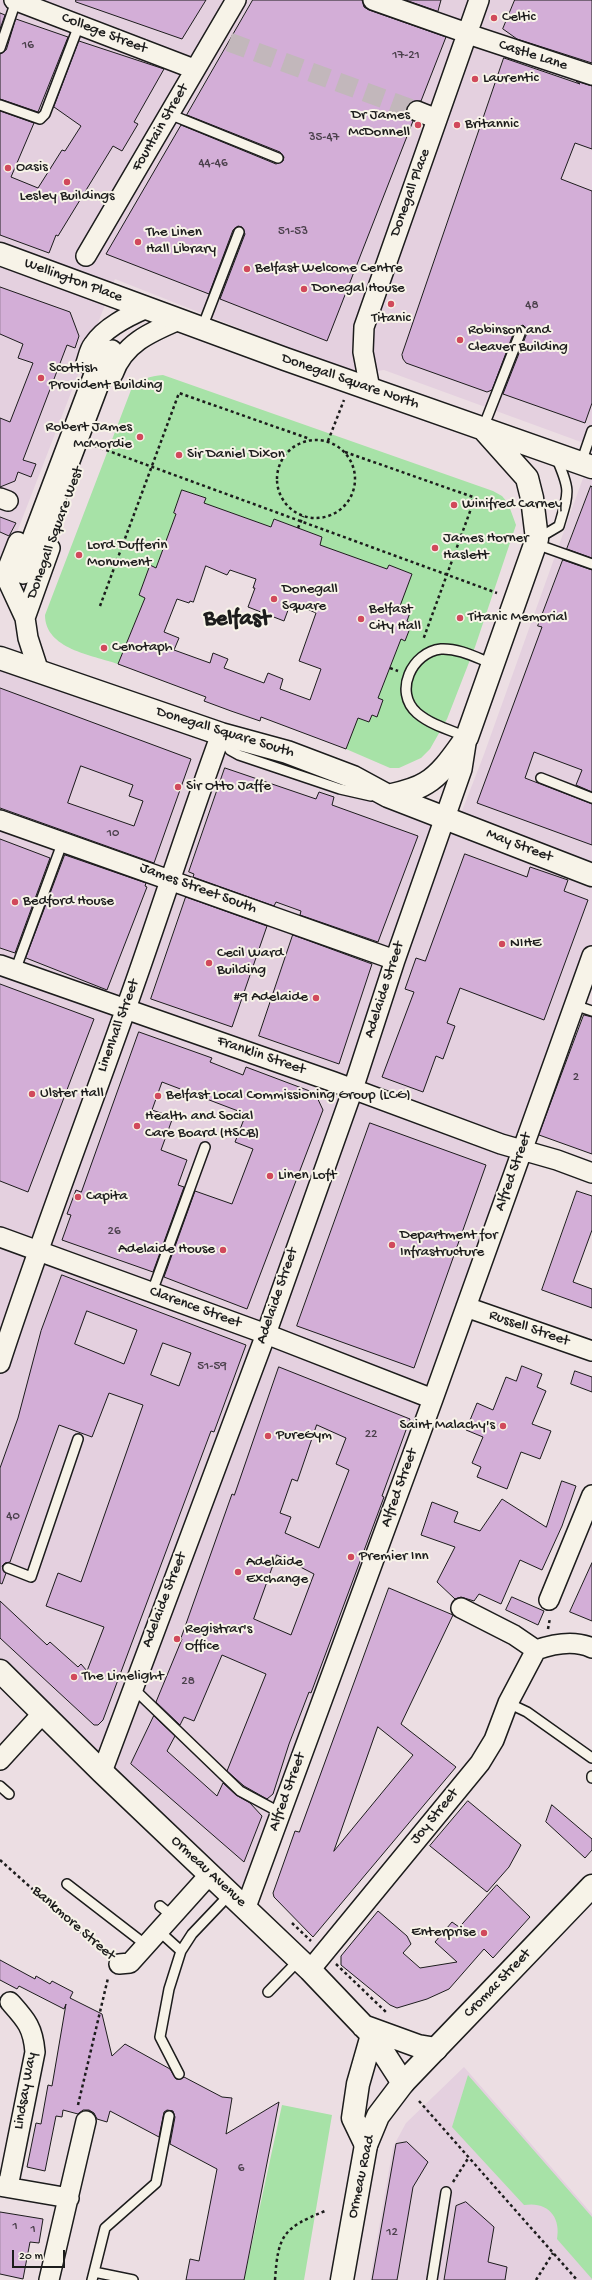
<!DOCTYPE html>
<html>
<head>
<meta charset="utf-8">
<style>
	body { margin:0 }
	#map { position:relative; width:592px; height:2280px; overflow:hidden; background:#ecdee3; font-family:"Gochi Hand",sans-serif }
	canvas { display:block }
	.scale { position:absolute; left:12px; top:2250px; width:53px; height:18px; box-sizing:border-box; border:2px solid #1c1c1c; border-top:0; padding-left:5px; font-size:12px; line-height:14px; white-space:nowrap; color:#1c1c1c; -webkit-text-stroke:3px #f7f3e8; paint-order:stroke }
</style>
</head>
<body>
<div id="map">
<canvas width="592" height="2280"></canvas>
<div class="scale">20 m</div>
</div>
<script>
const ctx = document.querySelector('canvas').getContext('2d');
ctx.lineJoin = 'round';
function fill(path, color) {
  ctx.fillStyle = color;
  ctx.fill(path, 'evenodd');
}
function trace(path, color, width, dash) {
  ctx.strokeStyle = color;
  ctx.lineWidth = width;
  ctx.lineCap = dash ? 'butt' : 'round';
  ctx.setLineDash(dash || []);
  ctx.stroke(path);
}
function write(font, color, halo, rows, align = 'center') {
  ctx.font = font + ' "Gochi Hand",sans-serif';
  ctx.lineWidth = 4;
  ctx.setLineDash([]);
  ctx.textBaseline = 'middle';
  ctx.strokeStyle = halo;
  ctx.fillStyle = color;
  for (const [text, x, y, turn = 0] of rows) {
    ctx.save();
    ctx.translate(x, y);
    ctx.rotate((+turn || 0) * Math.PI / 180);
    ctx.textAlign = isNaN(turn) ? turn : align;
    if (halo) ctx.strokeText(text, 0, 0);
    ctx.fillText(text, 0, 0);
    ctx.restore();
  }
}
const built = new Path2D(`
	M0,0H592V446L384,370L355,374L115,279L0,576Z
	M592,453V954L245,1902L0,1673V652L460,816L483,757Z
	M464,2067L592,2214V2280H370L393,2147L406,2123Z`);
const green = new Path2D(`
	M163,375L493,491L502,496L508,503L516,525L475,647L447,719L430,749L421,758L399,768H390L346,749L356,717L369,721L411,611L398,605L403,597L412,574L389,565L387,569L320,545L322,537L274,519L271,527L204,503L206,498L182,490L174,513L176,514L156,568L150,566L139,595L145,598L118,664C92,655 45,649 45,615L131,390C140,379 150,376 163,375Z
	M468,2075L592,2217V2279L557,2239C561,2217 548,2201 524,2205L452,2127Z
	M282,2105L332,2115L304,2280H244Z`);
const building = new Path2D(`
	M76,0H206L182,39L76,2Z
	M253,0H362L364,7L369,10L446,37L421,101L411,102L407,107L408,117L413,121L327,341L220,299L245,234L242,227L238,226L233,230L209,294L106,254L181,125L276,164L283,161L284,157L280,152L187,115Z
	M406,0H441L438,11Z
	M515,0H592V63L517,39L503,29Z
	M0,13L5,15L0,29Z
	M16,19L68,37L38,112L0,99V54L6,50Z
	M79,41L164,69L134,122L138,124L122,151L113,146L58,236L56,235L49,253L0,235V111L34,123L11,177L38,188L62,150L65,151L81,126L54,107Z
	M504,58L580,84L576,81L592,86V149L575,143L561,179L592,191V403L585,423L503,394L527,333L526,328L523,325L515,329L492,390L487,392L406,363L403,359L402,355Z
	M0,287L70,312L79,336L75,348L67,345L23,460L36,464L31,477L18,472L15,481L0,487V418L10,422L33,363L18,358L23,344L0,334Z
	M591,486L592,487V558L567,549Z
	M182,490L206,498L204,503L271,527L274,519L322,537L320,545L387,569L389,565L412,574L400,606L411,610L407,621L412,623L405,641L401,639L378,698L383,700L377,717L372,715L369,722L358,718L346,749L261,717L260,721L231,711L204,701L206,697L118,664L145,598L139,595L150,565L156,568L176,514L174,513ZM206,566L227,575L230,570L256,579L253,588H255L248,607L284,621L291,602L316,613L299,661L321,669L310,700L280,689L283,679L268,673L264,683L224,668L228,659L213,653L210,663L174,650L179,638L164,632L177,599L189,603L190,601L193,602Z
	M0,517L16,523L9,536L0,532Z
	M563,560L592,570V792L576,785L582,770L534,752L525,778L592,804V845L477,803L542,627L538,626Z
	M0,688L191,759L154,863L0,808ZM81,766L133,785L129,796L143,801L134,826L68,803Z
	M225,768L316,799L319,792L334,797L332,805L418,836L378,942L300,915L301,911L276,902L274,906L193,877L194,874L189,872Z
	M0,839L50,858L15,953L0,948Z
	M465,854L527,877L530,867L568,880L564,891L588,900L544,1020L460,988L447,1023L455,1026L443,1059L436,1056L423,1092L382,1077L414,992L405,989L416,958L425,961Z
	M65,855L146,883L145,886L147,887L107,990L26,958Z
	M186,897L267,926L232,1027L151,999Z
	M293,935L372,964L339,1064L259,1036Z
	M0,984L94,1019L28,1192L0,1181Z
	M584,1015L592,1017V1154L539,1135Z
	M139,1032L212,1058L210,1062L243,1075L246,1067L315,1093L323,1110L247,1309L164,1277L195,1191L232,1204L253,1149L235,1142L246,1114L162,1082L152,1110L173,1117L161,1150L187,1160L178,1185L184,1187L153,1272L62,1240L71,1215L67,1214L76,1190L81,1192Z
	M370,1123L486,1165L414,1368L297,1326Z
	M577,1191L592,1196V1230L573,1282L592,1289V1308L542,1290Z
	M62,1275L246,1345L214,1432L211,1431L103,1720L98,1725H94L0,1638V1601L47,1645L50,1642L78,1667L81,1664L87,1671L104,1627L46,1606L58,1573L81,1582L143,1405L109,1393L92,1437L59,1425L10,1562L5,1563L2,1566L6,1573L2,1584L0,1583V1468L18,1418L41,1331ZM87,1311L137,1330L124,1364L75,1344ZM163,1343L191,1353L179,1386L151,1375Z
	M522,1366L542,1374L537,1387L546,1391L532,1424L551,1431L540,1459L521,1452L507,1489L477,1477L481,1467L472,1463L483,1437L466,1430L477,1403L493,1410L506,1377L516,1381Z
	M279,1367L410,1419L382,1496L384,1497L311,1693L309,1692L289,1744L273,1794L267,1799L244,1786L227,1771L266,1674L222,1655L194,1721L184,1717L180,1725L156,1702L182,1639L181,1638L232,1494L234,1495ZM317,1425L346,1438L336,1464L349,1470L319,1548L285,1533L291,1517L280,1513L292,1479L297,1481ZM277,1555L314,1574L291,1635L254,1619Z
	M575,1371L592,1377V1392L571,1384Z
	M562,1481L576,1486L562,1526L542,1570L520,1560L501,1604L479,1594L474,1601L461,1597L455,1599L437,1582L455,1547L421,1535L432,1502L458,1512L454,1522L480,1531L502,1499L546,1527Z
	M592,1563V1621L570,1612Z
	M389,1588L453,1615L401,1724L456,1767L313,1937L274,1897L273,1893L295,1831L299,1832ZM378,1727L413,1755L334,1851Z
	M512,1597L544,1611L538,1625L506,1610Z
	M154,1716L175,1736L167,1751L217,1796L223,1783L236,1795L250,1803L262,1816L244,1862L131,1764Z
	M468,1801L521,1845L509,1867L487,1892L430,1846Z
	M552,1805L592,1839V1850L585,1858L546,1822Z
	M497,1885L530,1917L493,1958L484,1949L449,1989L427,1999L397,2008L390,2005L341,1965V1956L378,1911L407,1936L411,1944L403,1953L420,1968L457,1962L435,1942L452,1922L459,1927Z
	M0,1960L35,1979L36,1976L50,1984L52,1981L73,1992L70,1998L102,2014L112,2056L125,2044L170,2069L176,2079H181L184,2077L222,2097L232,2098L226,2134L279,2102L244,2280H186L190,2259L199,2261L217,2169L170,2144L175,2117L173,2111L167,2110L164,2112L159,2137L110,2111L107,2122L97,2119L94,2113L89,2110H83L78,2114L63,2110L62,2117L56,2116L45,2171L27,2167L36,2123L41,2124L48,2085L52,2086L66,2004L64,2009L19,1986L17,1989L0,1980Z
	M407,2142L428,2162L413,2187L397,2280H372L396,2144Z
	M466,2202L494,2227L488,2262L507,2267L505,2280H444L456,2206Z
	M0,2212L43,2219L39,2243L30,2242L23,2279L0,2274Z`);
const streetTunnel = new Path2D(`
	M229,42L417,111`);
const path = new Path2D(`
	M277 479a39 39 0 1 1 78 0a39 39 0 1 1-78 0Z
	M328,441L344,400
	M95,446L497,593
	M345,452L473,497L472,506L423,640
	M298,528L303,516
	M100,606L179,393L310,439
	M390,668L398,671
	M548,1629L550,1618
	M0,1860L105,1954
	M292,1923L311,1941
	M336,1964L386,2012
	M419,2101L577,2280
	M78,2105L108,1978
	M453,2182L469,2157
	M275,2280C278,2235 283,2228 325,2211
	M536,2280L553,2253`);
const lane = new Path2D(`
	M0,48L16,1
	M0,105L40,119L45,114L79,25
	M169,114L278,158
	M202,328L239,232
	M483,428L521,331
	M581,463L592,431
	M537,539L559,526C569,492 571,491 556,457
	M536,544L592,564
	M223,737L230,750L239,755L340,789L371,796
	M467,737C450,730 431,725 417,713C393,692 412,652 441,649C459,648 477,658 493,664
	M541,778L592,798
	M15,971L63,841
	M574,1005L592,1011
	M152,1292L205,1147
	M8,1568L31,1577L78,1439
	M133,1688L240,1791L281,1813
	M508,1703L527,1712L592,1758
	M592,1776V1778
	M0,1786L9,1794
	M67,1884L146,1945
	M160,1906L172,1916
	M159,1931L181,1951
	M268,1992L300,1959
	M179,2074L160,2037L169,1989L181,1951L192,1934L231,1893
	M94,2272L133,2280
	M92,2280L105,2228L156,2183L169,2116
	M432,2280L446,2192`);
const street = new Path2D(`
	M14,0L194,69
	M373,0L461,31
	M474,36L592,75
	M417,111L437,119
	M86,256L236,0
	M112,350L29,569L23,574L22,565L102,353Z
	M86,363C88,358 89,350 93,345C105,327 128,316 147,308
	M113,374C124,343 151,332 179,320
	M370,389L363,352L364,327L479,0
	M0,498L8,501
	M18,542L5,575L25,618L28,638L39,672
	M25,618L50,548
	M0,820L395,960
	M0,965L334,1082L501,1144L557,1160L592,1173
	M0,1237L266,1334L433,1399
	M466,1307L592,1351
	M0,1363C40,1240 87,1119 130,997C161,910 189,821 221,734
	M549,1600L592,1495
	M461,1608L514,1635L536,1650C553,1644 575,1640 592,1648
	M0,1760L43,1713
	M102,1772L266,1334L353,1089L395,960L462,769L467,737
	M246,1907L433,1399L592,956
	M119,1964L130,1963L210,1874
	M310,1970L480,1763L494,1740L508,1703L536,1650
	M0,2186L69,2198
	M8,2187L35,2052C33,2027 26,2020 10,2002
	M49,2280L86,2121`);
const secondary = new Path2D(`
	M0,1671L102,1772L310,1970L372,2035L403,2083
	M363,2026L418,2046L436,2049
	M366,2145L353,2118L358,2084L372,2035`);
const primary = new Path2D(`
	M0,254L285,359L592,467
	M0,658L221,734L287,752L353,777L388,796L592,875
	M388,796C401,793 415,790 426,783C443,773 456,752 467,737L537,539L532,498L527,478L485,431
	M342,2280L366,2145L378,2116L403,2083L592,1886`);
const markers = [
	[494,18,4,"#d1495b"],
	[475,79,4,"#d1495b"],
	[418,125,4,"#d1495b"],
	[457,125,4,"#d1495b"],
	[8,168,4,"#d1495b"],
	[67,182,4,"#d1495b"],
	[138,242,4,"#d1495b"],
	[247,269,4,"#d1495b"],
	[304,289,4,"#d1495b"],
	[391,304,4,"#d1495b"],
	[460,340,4,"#d1495b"],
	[41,378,4,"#d1495b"],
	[140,437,4,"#d1495b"],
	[179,455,4,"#d1495b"],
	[454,505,4,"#d1495b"],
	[435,548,4,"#d1495b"],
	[79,555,4,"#d1495b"],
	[274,599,4,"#d1495b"],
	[460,618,4,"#d1495b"],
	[361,619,4,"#d1495b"],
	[104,648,4,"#d1495b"],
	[178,787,4,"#d1495b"],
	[15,902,4,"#d1495b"],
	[502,944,4,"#d1495b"],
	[209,963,4,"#d1495b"],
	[316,998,4,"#d1495b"],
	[32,1094,4,"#d1495b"],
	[158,1096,4,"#d1495b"],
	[137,1126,4,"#d1495b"],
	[270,1176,4,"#d1495b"],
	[78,1197,4,"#d1495b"],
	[392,1245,4,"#d1495b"],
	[223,1250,4,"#d1495b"],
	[503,1426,4,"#d1495b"],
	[268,1436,4,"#d1495b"],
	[351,1557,4,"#d1495b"],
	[238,1572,4,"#d1495b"],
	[177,1639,4,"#d1495b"],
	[74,1677,4,"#d1495b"],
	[484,1933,4,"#d1495b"]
];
const numberNames = [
	["16",28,46],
	["17-21",406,56],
	["35-47",324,138],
	["44-46",213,164],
	["51-53",293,232],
	["48",532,306],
	["10",113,834],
	["2",576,1078],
	["26",114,1232],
	["51-59",212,1367],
	["22",371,1435],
	["40",13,1517],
	["28",188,1682],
	["6",241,2169],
	["1",15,2227],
	["1",33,2230],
	["12",392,2233]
];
const poiNames = [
	["Celtic",502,18],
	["Laurentic",483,79],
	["Dr James",410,116,"right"],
	["McDonnell",410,133,"right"],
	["Britannic",465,125],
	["Oasis",16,168],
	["Lesley Buildings",67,197,"center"],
	["The Linen",146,233],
	["Hall Library",146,250],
	["Belfast Welcome Centre",255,269],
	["Donegal House",312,289],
	["Titanic",391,319,"center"],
	["Robinson and",468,331],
	["Cleaver Building",468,348],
	["Scottish",49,369],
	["Provident Building",49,386],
	["Robert James",132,428,"right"],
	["McMordie",132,445,"right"],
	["Sir Daniel Dixon",187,455],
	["Winifred Carney",462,505],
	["James Horner",443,539],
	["Haslett",443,556],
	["Lord Dufferin",87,546],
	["Monument",87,563],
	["Donegall",282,590],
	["Square",282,607],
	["Belfast",369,610],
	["City Hall",369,627],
	["Titanic Memorial",468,618],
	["Cenotaph",112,648],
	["Sir Otto Jaffe",186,787],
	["Bedford House",23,902],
	["NIHE",510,944],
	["Cecil Ward",217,954],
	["Building",217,971],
	["#9 Adelaide",308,998,"right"],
	["Ulster Hall",40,1094],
	["Belfast Local Commissioning Group (LCG)",166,1096],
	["Health and Social",145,1117],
	["Care Board (HSCB)",145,1134],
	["Linen Loft",278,1176],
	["Capita",86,1197],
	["Department for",400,1236],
	["Infrastructure",400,1253],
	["Adelaide House",215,1250,"right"],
	["Saint Malachy's",495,1426,"right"],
	["PureGym",276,1436],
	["Premier Inn",359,1557],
	["Adelaide",246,1563],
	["Exchange",246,1580],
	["Registrar's",185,1630],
	["Office",185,1647],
	["The Limelight",82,1677],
	["Enterprise",476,1933,"right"]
];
const streetNames = [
	["College Street",104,34,21],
	["Castle Lane",533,56,18],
	["Fountain Street",161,128,-60],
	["Donegall Place",411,193,-70],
	["Wellington Place",73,281,20],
	["Donegall Square North",350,382,19],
	["Donegall Square West",56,533,-70],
	["Donegall Square South",225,733,17],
	["May Street",519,846,21],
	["James Street South",198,889,20],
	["Adelaide Street",385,990,-72],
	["Linenhall Street",119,1026,-70],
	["Franklin Street",261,1056,19],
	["Alfred Street",514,1172,-70],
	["Adelaide Street",278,1296,-71],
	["Clarence Street",195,1308,20],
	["Russell Street",529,1329,19],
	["Alfred Street",400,1488,-70],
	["Adelaide Street",165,1600,-69],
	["Alfred Street",288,1792,-70],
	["Joy Street",435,1817,-51],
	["Ormeau Avenue",208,1872,43],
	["Bankmore Street",73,1924,41],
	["Cromac Street",498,1984,-46],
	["Lindsay Way",26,2091,-80],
	["Ormeau Road",362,2177,-78]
];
const townNames = [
	["Belfast",237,620]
];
fill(built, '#e4d0df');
fill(green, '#a7e2a7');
fill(building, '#d3aed7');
trace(building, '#1c1c1c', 1);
trace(streetTunnel, '#c2b7bb', 19, [19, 10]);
trace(lane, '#1c1c1c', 12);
trace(street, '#1c1c1c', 22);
trace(secondary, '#1c1c1c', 25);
trace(primary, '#1c1c1c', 25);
trace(path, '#1c1c1c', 2.5, [3, 3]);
trace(lane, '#f7f3e8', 9);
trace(street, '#f7f3e8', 19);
trace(secondary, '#f7f3e8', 22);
trace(primary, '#f7f3e8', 22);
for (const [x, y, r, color] of markers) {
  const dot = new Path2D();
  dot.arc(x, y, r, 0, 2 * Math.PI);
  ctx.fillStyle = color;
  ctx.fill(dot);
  trace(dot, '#f7f3e8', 1.5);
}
write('13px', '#4a404b', null, numberNames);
write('15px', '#1c1c1c', '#f7f3e8', poiNames, 'left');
write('15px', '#1c1c1c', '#f7f3e8', streetNames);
write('bold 23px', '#1c1c1c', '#f7f3e8', townNames);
</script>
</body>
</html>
